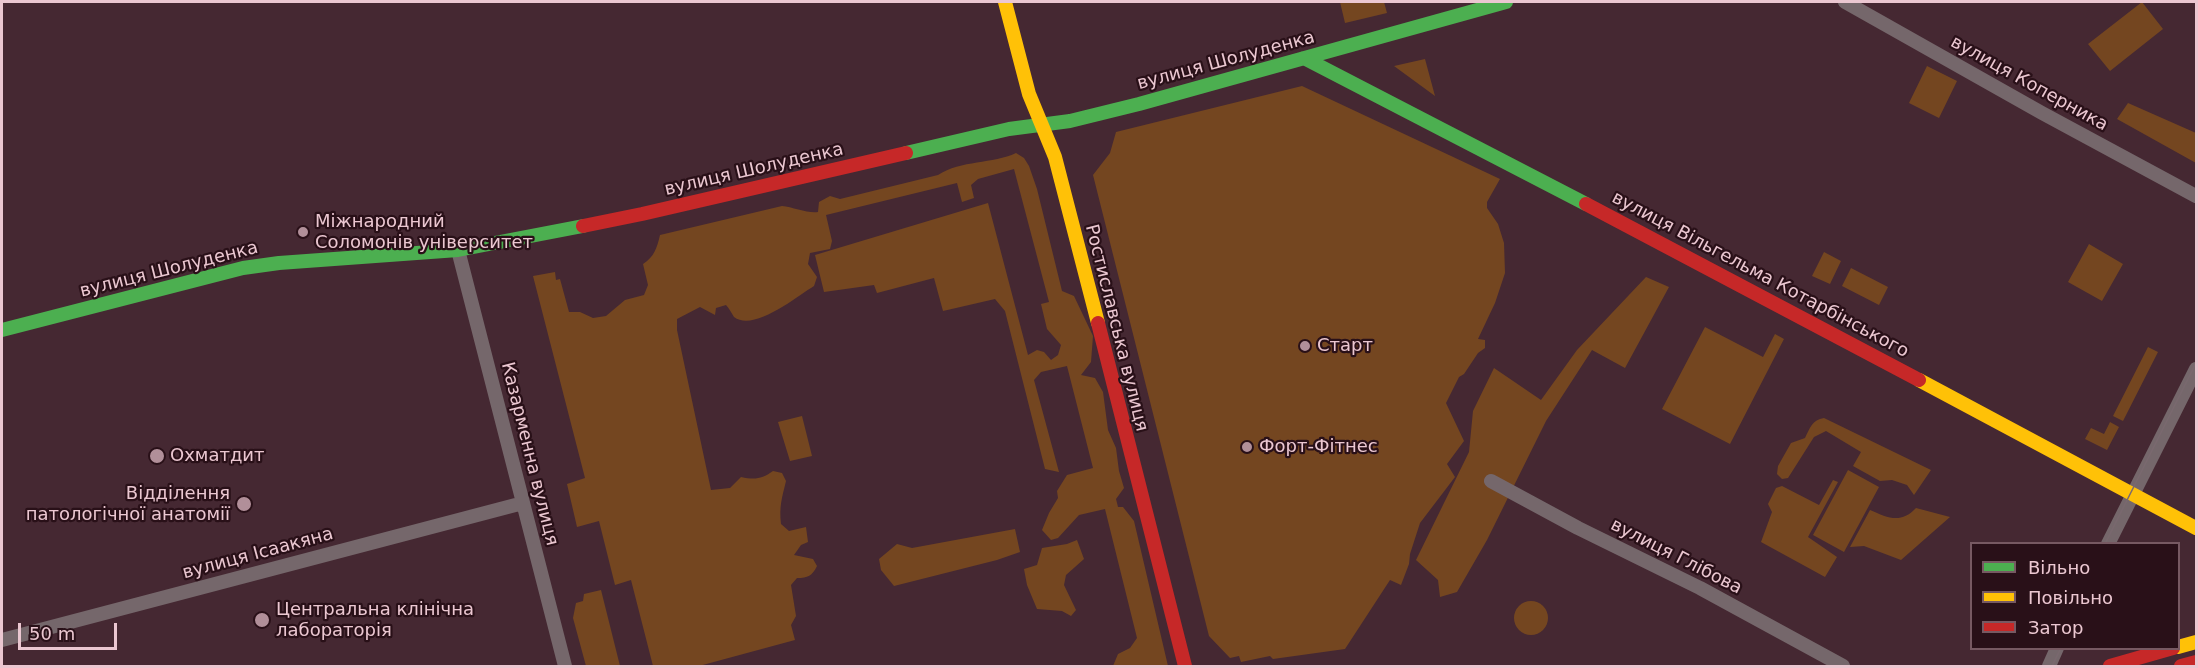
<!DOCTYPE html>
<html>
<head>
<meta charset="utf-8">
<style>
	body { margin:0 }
	#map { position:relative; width:2198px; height:668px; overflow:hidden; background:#452832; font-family:"DejaVu Sans",sans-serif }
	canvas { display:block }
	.frame { position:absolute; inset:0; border:3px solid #ebc7d1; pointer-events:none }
	.legend { position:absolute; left:1970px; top:542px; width:210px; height:108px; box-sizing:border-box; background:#291018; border:2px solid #775962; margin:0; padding:8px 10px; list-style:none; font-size:18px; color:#ebc7d1 }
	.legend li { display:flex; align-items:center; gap:12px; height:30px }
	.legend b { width:30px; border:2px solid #775962 }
	.scale { position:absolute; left:18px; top:623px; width:99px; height:27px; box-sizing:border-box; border:3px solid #ebc7d1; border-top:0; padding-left:8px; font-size:18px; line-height:21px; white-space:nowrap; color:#ebc7d1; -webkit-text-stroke:4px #291018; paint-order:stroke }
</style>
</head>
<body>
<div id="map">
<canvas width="2198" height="668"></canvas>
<div class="frame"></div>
<ul class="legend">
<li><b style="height:8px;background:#4caf50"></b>Вільно</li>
<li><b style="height:8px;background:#ffc107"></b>Повільно</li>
<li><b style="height:8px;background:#c62828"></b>Затор</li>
</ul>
<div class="scale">50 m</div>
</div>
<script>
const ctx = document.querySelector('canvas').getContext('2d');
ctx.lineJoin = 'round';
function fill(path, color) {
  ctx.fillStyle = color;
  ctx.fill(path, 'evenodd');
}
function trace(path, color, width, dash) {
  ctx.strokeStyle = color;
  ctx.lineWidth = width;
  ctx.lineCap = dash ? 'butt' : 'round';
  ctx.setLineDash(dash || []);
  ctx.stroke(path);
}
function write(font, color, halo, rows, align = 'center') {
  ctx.font = font + ' "DejaVu Sans",sans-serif';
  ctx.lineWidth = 4.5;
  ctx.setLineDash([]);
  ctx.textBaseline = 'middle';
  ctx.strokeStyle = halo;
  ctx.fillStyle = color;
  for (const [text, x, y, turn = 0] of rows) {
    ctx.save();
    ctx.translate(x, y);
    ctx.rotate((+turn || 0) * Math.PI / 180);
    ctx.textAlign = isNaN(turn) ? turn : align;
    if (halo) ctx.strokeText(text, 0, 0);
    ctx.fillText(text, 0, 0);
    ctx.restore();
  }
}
const green = new Path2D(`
	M1340,2H1384L1387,13L1345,23Z
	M2142,2L2163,29L2110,71L2088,44Z
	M1425,59L1435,96L1394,66Z
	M1927,66L1957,81L1939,118L1909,103Z
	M1302,86L1500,179L1487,202V208L1498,224L1504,243L1505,273L1495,303L1478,339L1485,340V348L1478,353L1464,374L1459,377L1446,403L1464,441L1447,464L1455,477L1420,523L1410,554L1409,564L1401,585L1390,580L1345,649L1273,659L1270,656L1241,662L1239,656L1230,658L1209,636L1093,175L1110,153L1116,132Z
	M2128,103L2196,133V163L2117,119Z
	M1016,153L1024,158L1029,166L1037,189L1062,291L1074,296L1093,336L1091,362L1081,375L1095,378L1103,392L1108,430L1116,448L1119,471L1124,488L1116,499L1118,507H1123L1134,521L1168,666H1113L1118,654L1130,648L1137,638L1105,509L1079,515L1058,538L1051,540L1042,530L1049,513L1058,498L1057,491L1067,475L1093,468L1067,366L1041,372L1034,380L1059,472L1045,469L1005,311L995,299L943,311L934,278L877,293L874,285L824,292L815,255L988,203L1028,355L1037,350L1044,352L1051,360L1058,355L1061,345L1047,329L1041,304L1049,302L1014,169L978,179L971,185L974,198L962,202L957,183L826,215L832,241L830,249L810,253L808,264L817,277L814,286C796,297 754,332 734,317C732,314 729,308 726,305L716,308L715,315L700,307L677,319V330L711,490L730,488L741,477C755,480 762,479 773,471L782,473L786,481C782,498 779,506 781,524L789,531L806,527L808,542L801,545L794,555L813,559L817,566C812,576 808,578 797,578L791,585L796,616L791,625L795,640L699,666H653L631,580L615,585L599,521L577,527L567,484L585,478L533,276L555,272L556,280L560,279L569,312H580L593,318L606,316L625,300L644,295L648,285L643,264C654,257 657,248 660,235L782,206C793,207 809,214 818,212L819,202L830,196L840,199L938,175C961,160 993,164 1016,153Z
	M2089,244L2123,264L2102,301L2068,282Z
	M1824,252L1841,261L1830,284L1812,276Z
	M1851,268L1888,287L1879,305L1842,286Z
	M1646,277L1669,287L1625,368L1592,350L1546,421L1487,540L1457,592L1440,597L1438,580L1416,560L1469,452L1473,411L1494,368L1541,400L1577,350Z
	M1705,327L1763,357L1775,334L1784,339L1730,444L1662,409Z
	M2148,347L2158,352L2123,421L2113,416Z
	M802,416L812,456L790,461L778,422Z
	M1824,418L1931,470L1914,495L1907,485L1892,480L1880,481L1853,466L1861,452L1826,431L1814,437L1788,478L1782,479L1777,474L1778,466L1791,443L1805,438C1810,428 1812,420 1824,418Z
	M2110,422L2119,427L2107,450L2085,439L2091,428L2104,434Z
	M1848,470L1879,487L1844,552L1813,535Z
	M1833,480L1838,482L1808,537L1837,557L1825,577L1761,542L1772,512L1768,504L1776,488L1782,486L1819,505Z
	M1916,508L1950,517L1901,560L1864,546L1850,547L1870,510C1888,518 1901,524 1916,508Z
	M1015,529L1020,552L997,560L894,586L881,570L879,559L897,544L912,548Z
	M1077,540L1084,559L1066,575L1064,585L1076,610L1071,616L1062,611L1037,609L1027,585L1024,569L1037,565L1042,548L1067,544Z
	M601,590L620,666H586L573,618L576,603L583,601L584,594Z
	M1514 618a17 17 0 1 1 34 0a17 17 0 1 1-34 0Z`);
const street = new Path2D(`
	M1845,2L2042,113L2196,196
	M458,250L565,666
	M1491,481L1578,528L1700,588L1843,666
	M2108,544L2196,369
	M2,640L523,503
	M2049,666L2057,648`);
const fast = new Path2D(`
	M1304,58L1586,204
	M906,153L1009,129L1070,121L1139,104L1506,2
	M2,330L243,268L279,263L458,250L583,226`);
const slow = new Path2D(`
	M1005,2L1029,94L1055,157L1098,323
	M1919,380L2196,528
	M2178,647L2196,642`);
const jam = new Path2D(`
	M1586,204L1919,380
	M583,226L642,214L906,153
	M1098,323L1185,666
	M2110,666L2173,648
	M2181,666L2196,662`);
const tram = new Path2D(`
	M2105,544L2196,363
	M2052,666L2061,648`);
const markers = [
	[303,232,6,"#b18f99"],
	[1305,346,6,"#b18f99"],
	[1247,447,6,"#b18f99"],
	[157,456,8,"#b18f99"],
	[244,504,8,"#b18f99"],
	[262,620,8,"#b18f99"]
];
const streetNames = [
	["вулиця Шолуденка",1226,61,-15],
	["вулиця Коперника",2029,84,29],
	["вулиця Шолуденка",754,170,-13],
	["вулиця Шолуденка",169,270,-14],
	["вулиця Вільгельма Котарбінського",1760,275,28],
	["Ростиславська вулиця",1116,328,76],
	["Казарменна вулиця",529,454,76],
	["вулиця Ісаакяна",258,554,-15],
	["вулиця Глібова",1676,557,27]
];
const poiNames = [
	["Міжнародний",315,222],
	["Соломонів університет",315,243],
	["Старт",1317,346],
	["Форт-Фітнес",1259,447],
	["Охматдит",170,456],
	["Відділення",230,494,"right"],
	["патологічної анатомії",230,515,"right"],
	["Центральна клінічна",276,610],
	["лабораторія",276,631]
];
fill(green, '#744620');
trace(street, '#75676b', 14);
trace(fast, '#4caf50', 14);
trace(slow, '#ffc107', 14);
trace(jam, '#c62828', 14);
trace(tram, '#7a696f', 1.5);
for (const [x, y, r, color] of markers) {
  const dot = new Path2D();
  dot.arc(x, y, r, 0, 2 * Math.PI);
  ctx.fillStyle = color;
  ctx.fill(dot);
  trace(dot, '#291018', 2);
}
write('18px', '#ebc7d1', '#291018', streetNames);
write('18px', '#ebc7d1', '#291018', poiNames, 'left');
</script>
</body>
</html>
